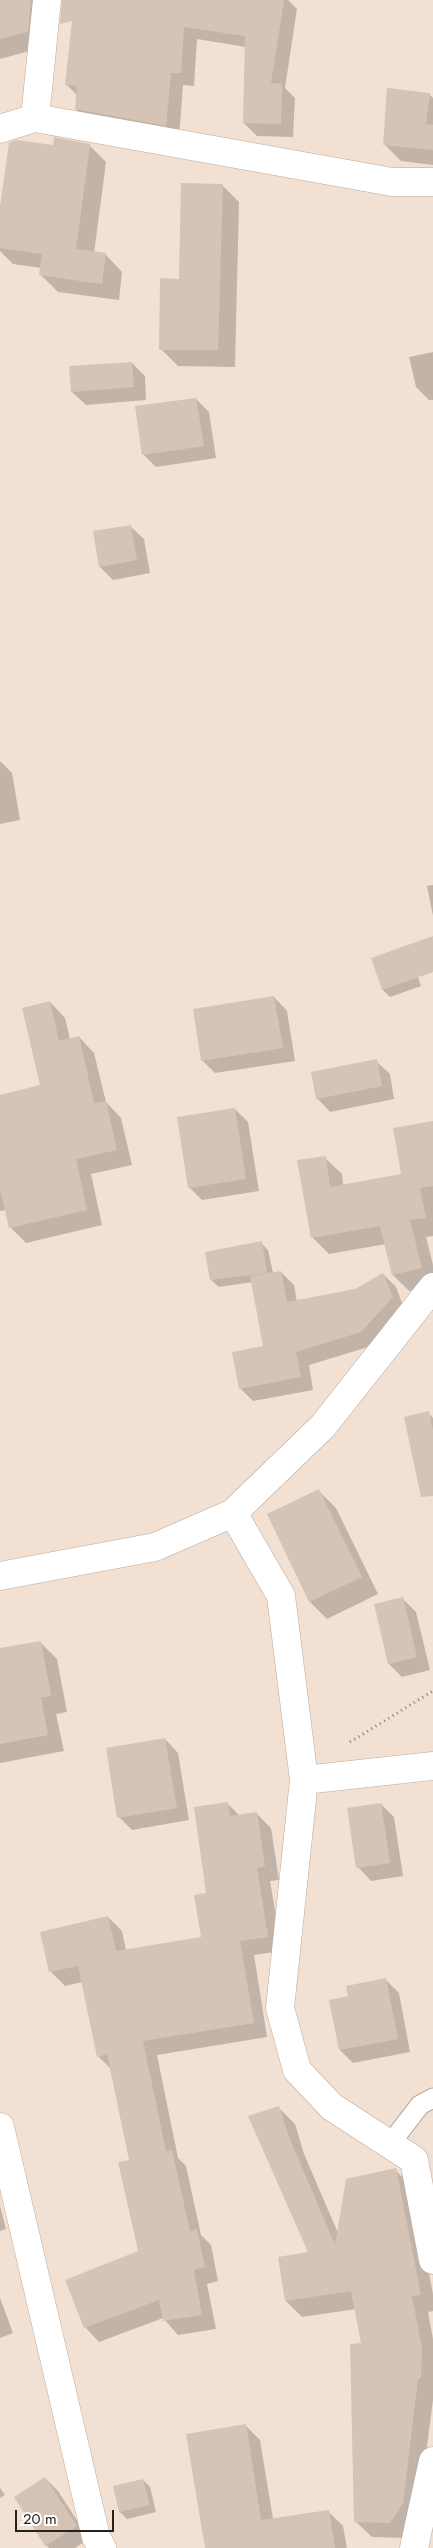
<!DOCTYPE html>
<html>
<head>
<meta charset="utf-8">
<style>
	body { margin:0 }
	#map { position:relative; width:433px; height:2548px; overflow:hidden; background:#f2e0d2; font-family:Jost,sans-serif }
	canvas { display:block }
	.scale { position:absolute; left:15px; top:2510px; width:99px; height:22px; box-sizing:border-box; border:2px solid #27211c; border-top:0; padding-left:6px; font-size:15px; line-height:18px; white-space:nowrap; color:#27211c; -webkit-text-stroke:4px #fff; paint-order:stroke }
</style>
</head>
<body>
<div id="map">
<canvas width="433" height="2548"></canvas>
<div class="scale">20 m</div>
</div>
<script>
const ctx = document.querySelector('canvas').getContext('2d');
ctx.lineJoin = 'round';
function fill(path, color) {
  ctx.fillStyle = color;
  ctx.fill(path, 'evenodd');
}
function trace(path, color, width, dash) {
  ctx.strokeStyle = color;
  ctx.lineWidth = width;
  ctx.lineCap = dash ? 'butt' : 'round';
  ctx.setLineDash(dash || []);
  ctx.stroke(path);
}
const shadow = new Path2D(`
	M0,0H38L44,47L0,59Z
	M121,0H288L297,9L285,88L295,98L293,137L257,136L244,123L246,47L197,39L194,86L183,85L179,138L89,122L76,109L77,95L67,85Z
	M429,94L433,98V165L401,161L384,144Z
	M89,145L106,162L94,253L105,254L122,272L119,300L58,292L41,275L42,268L13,264L0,251V216L54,146Z
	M222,185L239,202L235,367L178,366L161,349L181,280Z
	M433,352V400H429L416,387L409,357Z
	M132,363L145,376L146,400L86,405L72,392Z
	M196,399L209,412L216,458L156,467L143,454Z
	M130,526L144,539L150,573L113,580L100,567Z
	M0,761L12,773L20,820L0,824Z
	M433,885V916L427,886Z
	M410,955L421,986L390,997L383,990L372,959Z
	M274,997L287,1011L295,1061L215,1073L202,1060Z
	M50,1002L65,1018L70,1039L79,1037L94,1053L106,1102L121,1118L132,1165L91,1174L102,1225L26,1243L10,1227L6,1210L0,1211V1096L41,1086Z
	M376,1061L390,1074L394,1099L330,1112L317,1098Z
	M235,1109L248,1122L259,1191L202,1200L189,1187Z
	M433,1122V1236L426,1237L433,1265V1286L409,1291L393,1275L386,1244L329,1254L313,1238L325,1158L342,1174L343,1185L402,1175Z
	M261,1243L268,1250L273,1273L281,1272L294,1285L297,1302L355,1291L383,1274L396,1287L405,1311L375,1345L309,1365L313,1390L253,1401L240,1388L265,1347L253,1282L219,1287L211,1280Z
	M428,1413L433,1418V1483Z
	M319,1491L336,1508L378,1594L327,1619L310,1602Z
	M403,1599L416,1612L430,1670L402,1677L389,1664L376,1605Z
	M40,1642L57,1659L67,1712L56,1714L64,1751L0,1763V1650Z
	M165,1739L178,1753L189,1820L132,1830L119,1817Z
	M228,1804L240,1816L257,1814L271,1828L279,1880L270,1881L282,1951L254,1955L267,2037L157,2055L178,2158L186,2166L201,2235L211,2245L218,2281L207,2284L216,2329L178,2335L163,2318L99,2342L85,2327L139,2252L131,2161L112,2070L98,2056L82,1982L65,1986L51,1972L42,1933L108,1917L122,1931L126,1950L202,1938L208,1894Z
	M381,1804L394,1817L403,1876L371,1881L358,1867Z
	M386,1980L399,1993L410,2052L353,2063L340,2050L350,1997Z
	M279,2108L295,2124L304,2154L338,2233L395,2170L412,2186L433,2294V2311L428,2312L433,2339V2400L417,2523L406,2538L372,2537L355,2521L363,2344L356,2309L302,2317L286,2301L279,2258L310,2253Z
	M0,2206L6,2229L0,2231Z
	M0,2298L13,2333L0,2338Z
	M246,2426L260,2440L273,2519L328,2511L343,2526L347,2548H206Z
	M45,2478L58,2491L89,2539L75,2548H49L46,2545Z
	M143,2480L150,2487L156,2512L127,2519L120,2512Z
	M0,2488L5,2495L0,2498Z`);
const building = new Path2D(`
	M0,0H31L28,32L0,39Z
	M62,0H284L271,83L282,84L281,124L243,123L245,36L184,27L181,73H171L166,126L75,109L77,86L65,85L72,21L60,24Z
	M387,88L430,93L426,124L433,125V150L383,145Z
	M54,137L90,144L76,249L106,253L102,284L39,275L42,254L0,248V207L9,143L16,140L53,145Z
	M181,183L223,184L218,350H159L160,278L179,279Z
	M132,362L134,387L71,392L69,366Z
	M196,398L204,446L142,455L135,406Z
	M131,525L137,560L99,567L93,531Z
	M433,936V972L382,990L371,958Z
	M274,996L283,1048L201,1061L193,1009Z
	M50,1001L59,1041L79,1036L94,1103L106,1101L117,1150L76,1159L87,1210L9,1228L0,1189V1095L40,1085L22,1008Z
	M377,1059L382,1086L316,1099L311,1072Z
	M235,1108L246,1179L188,1188L177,1117Z
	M433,1121V1186L420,1188L426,1218L410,1220L422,1268L392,1275L380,1226L311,1238L297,1160L326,1156L330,1187L401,1174L393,1128Z
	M262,1241L267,1273L210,1280L205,1252Z
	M281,1271L287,1302L355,1289L383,1273L393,1297L361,1332L296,1352L301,1377L239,1389L232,1352L263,1346L250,1276Z
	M429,1411L433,1430V1496L421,1497L404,1417Z
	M319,1489L362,1577L309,1602L267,1514Z
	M403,1597L417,1657L388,1664L374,1604Z
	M41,1641L51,1696L41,1697L48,1735L0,1744V1648Z
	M165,1738L177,1808L117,1818L106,1748Z
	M228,1802L230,1816L257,1812L265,1866L257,1868L268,1937L240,1941L254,2023L143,2041L166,2151L172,2150L190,2231L197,2229L205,2267L194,2270L202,2315L163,2321L159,2300L84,2328L65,2280L138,2251L118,2162L129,2160L107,2054L97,2057L78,1966L49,1972L40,1932L108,1916L116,1951L201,1937L194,1895L206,1893L194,1807Z
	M381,1803L390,1863L356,1868L347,1808Z
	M386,1978L398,2039L339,2050L329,2000L348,1996L346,1986Z
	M279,2106L289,2137L335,2245L346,2179L396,2168L421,2295L412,2296L422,2348L421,2378L418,2379L403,2503L390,2523L354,2522L350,2344L361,2343L351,2291L285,2301L278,2257L308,2252L248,2116Z
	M246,2424L261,2520L329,2510L335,2548H205L186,2434Z
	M45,2477L77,2526L45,2546L14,2497Z
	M143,2479L150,2505L119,2512L113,2486Z`);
const path = new Path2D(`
	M350,1742L433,1691`);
const service = new Path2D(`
	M390,2144L420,2105L433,2098`);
const minor = new Path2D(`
	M35,118L47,0
	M233,1513L281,1596L304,1780L280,2008L297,2070L332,2107L414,2160L433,2260
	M304,1780L433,1766
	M0,2127L96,2537L102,2548
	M414,2548L433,2461`);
const tertiary = new Path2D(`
	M0,129L35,118L392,182H433
	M0,1576L155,1547L233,1513L323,1426L433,1287`);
fill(shadow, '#0003');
fill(building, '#d5c3b6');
trace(service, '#baa99c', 21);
trace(minor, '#baa99c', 29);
trace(tertiary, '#baa99c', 29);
trace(path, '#867b71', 3, [1, 4]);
trace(service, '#fff', 19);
trace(minor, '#fff', 28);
trace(tertiary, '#fff', 28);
</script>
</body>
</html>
